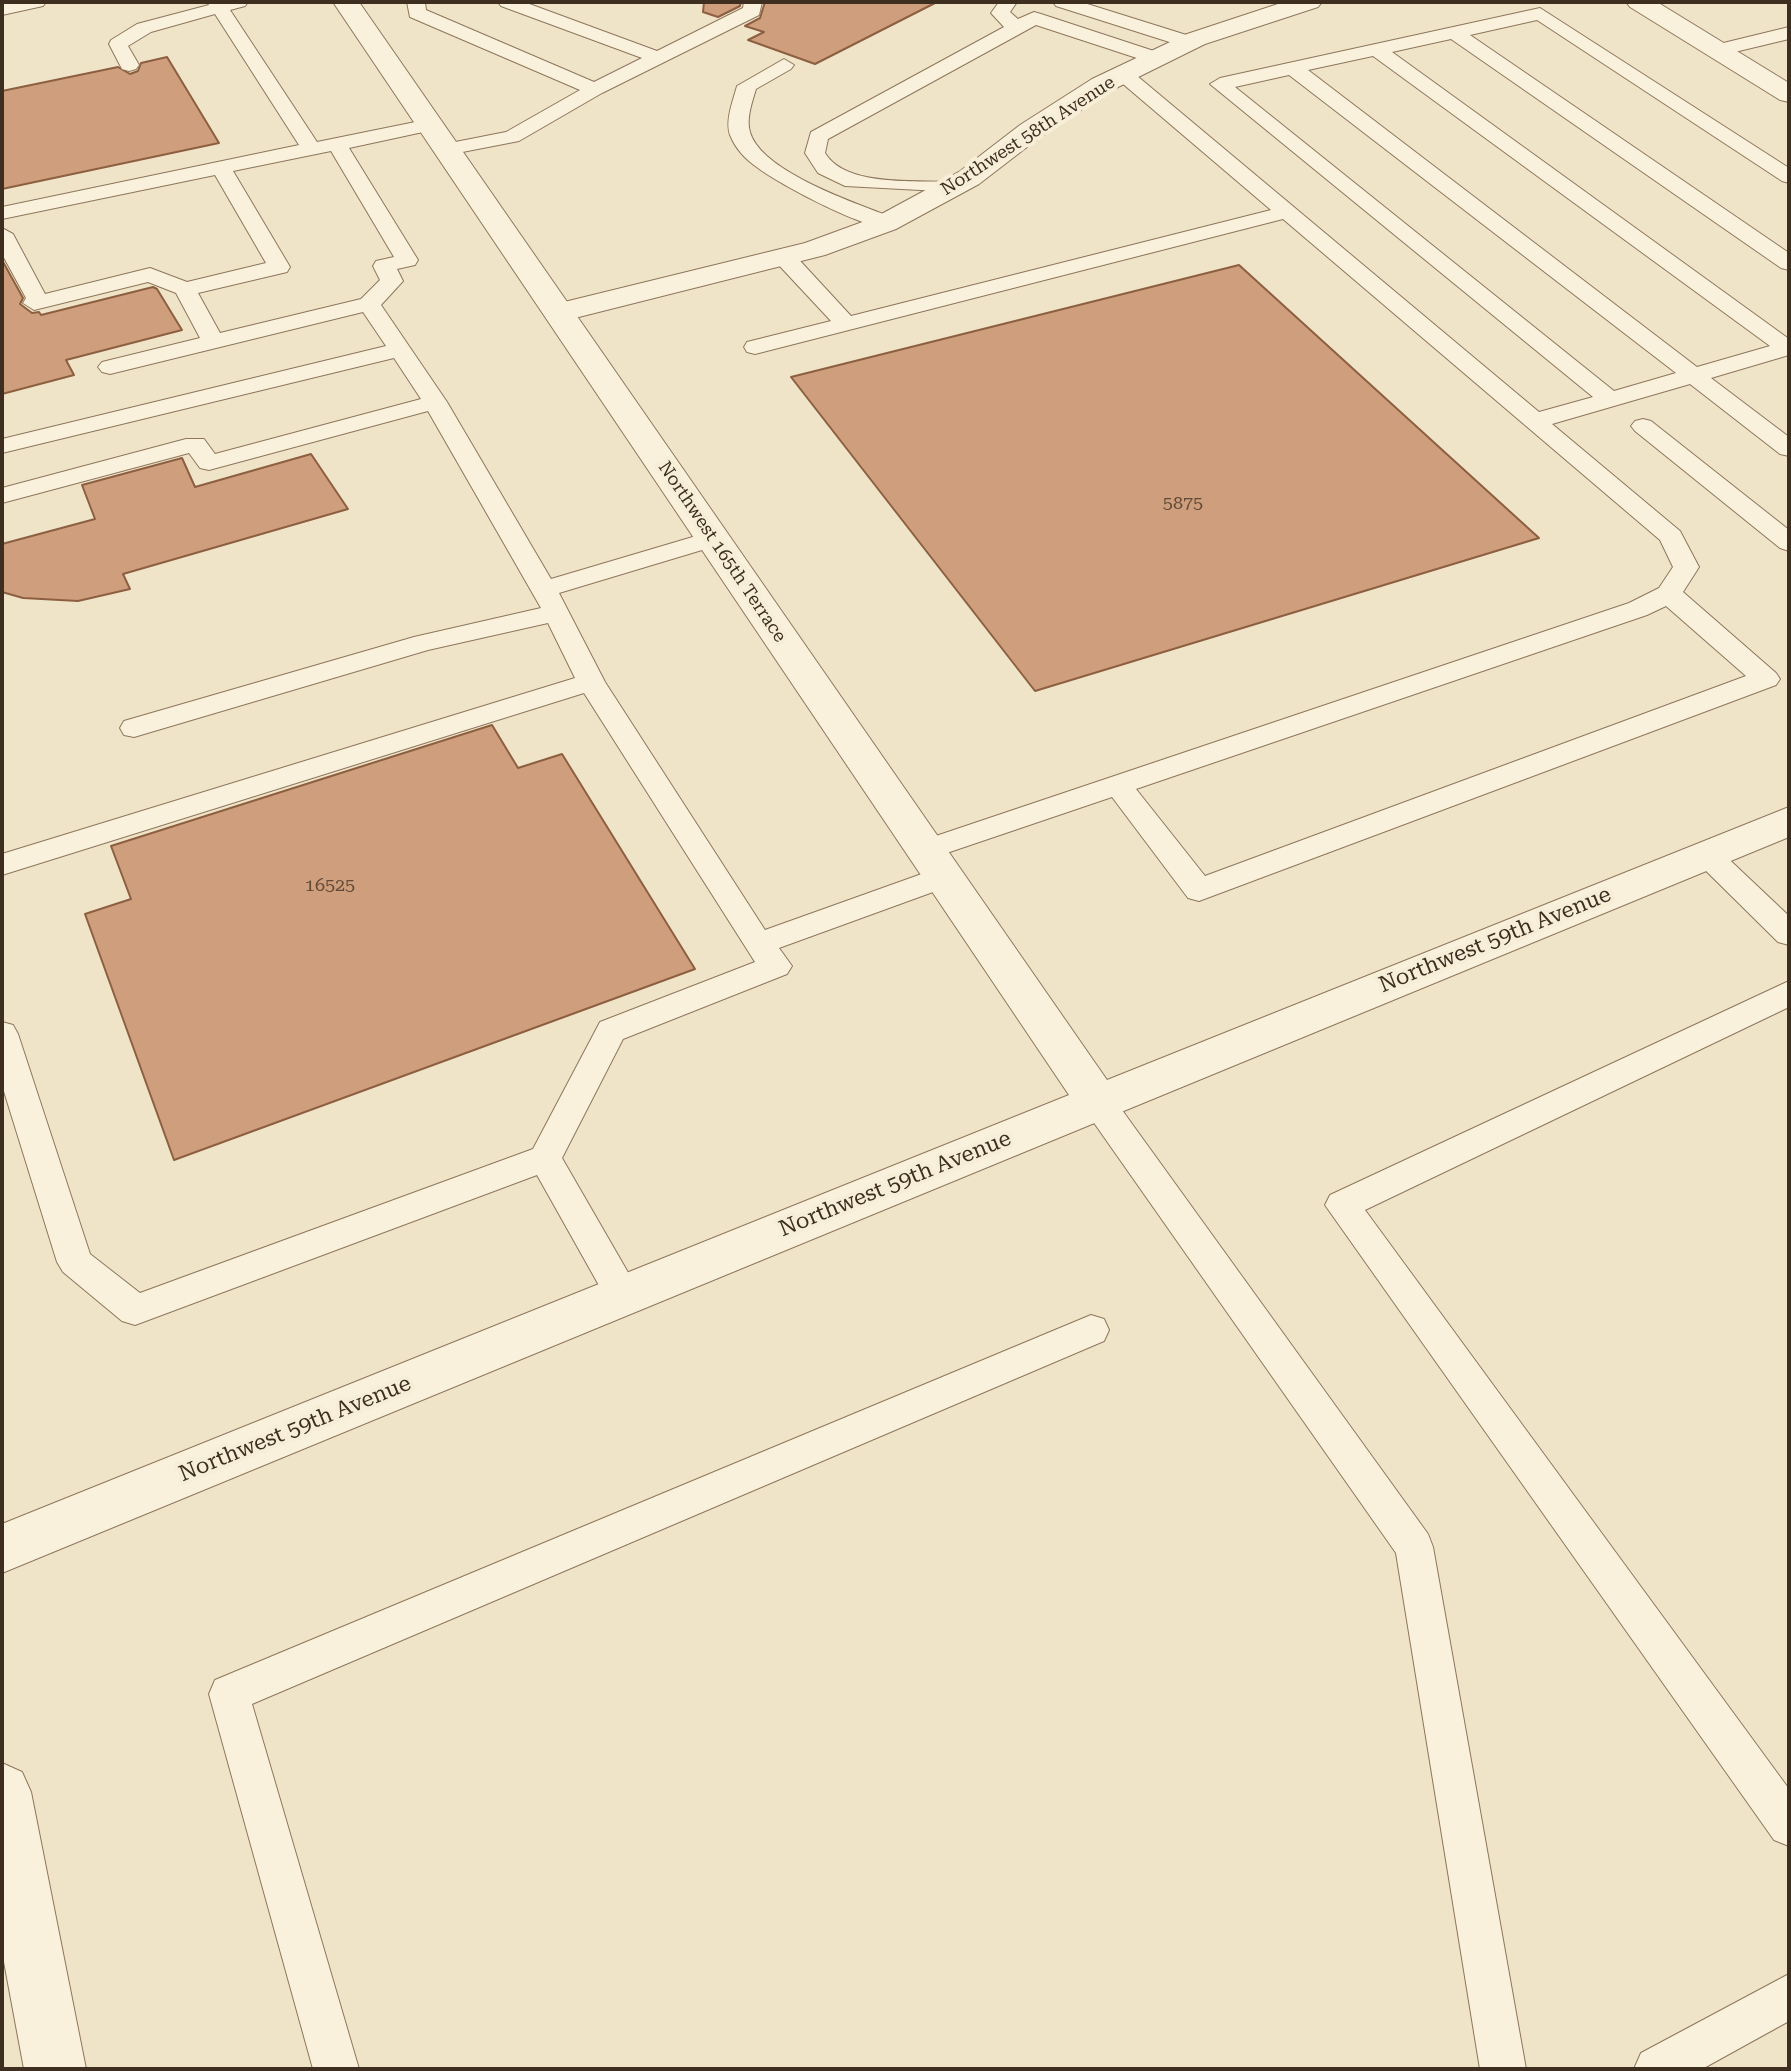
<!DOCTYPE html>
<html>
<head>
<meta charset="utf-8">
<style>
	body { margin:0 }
	#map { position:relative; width:1791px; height:2071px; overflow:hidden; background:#f0e4c8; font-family:"Roboto Serif",serif }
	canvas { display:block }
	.frame { position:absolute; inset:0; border:4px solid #3d2e20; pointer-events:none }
</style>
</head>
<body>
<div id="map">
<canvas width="1791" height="2071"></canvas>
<div class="frame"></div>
</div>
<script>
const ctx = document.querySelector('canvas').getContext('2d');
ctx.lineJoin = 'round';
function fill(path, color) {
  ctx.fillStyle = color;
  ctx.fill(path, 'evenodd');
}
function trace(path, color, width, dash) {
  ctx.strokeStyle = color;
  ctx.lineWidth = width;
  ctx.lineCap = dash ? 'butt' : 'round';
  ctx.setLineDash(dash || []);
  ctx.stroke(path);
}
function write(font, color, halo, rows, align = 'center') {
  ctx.font = font + ' "Roboto Serif",serif';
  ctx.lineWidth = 8;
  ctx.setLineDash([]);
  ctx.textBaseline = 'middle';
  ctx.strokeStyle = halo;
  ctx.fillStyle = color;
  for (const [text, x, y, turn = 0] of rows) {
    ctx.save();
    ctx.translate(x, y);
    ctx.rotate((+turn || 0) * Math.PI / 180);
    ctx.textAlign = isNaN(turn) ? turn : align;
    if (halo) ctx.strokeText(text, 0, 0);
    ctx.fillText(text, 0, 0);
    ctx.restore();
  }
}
const building = new Path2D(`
	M704,2H741L740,6L718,17L703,12Z
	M765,2H937L815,64L748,40L764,32L745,26L760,18Z
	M167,57L219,143L2,189V91L118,67L130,74L138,71L141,63Z
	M2,260L23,298L20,304L32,313L39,312L41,315L153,287L157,289L182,330L66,360L74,375L2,394Z
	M1239,265L1539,538L1035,691L791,377Z
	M311,454L348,509L123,574L130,589L78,601L23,598L2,592V544L95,519L82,485L182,458L195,487Z
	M492,725L518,768L562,754L695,969L174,1160L85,914L131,899L111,846Z`);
const service = new Path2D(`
	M9,2H46L43,6L2,15V3Z
	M207,2H248L245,6L230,10L317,142L430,119L440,125L437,129L349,148L418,260L415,265L397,269L403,281L381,305L447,402L551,579L713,531L722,534L726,539L722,544L559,593L605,682L765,930L944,866L955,870L959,877L955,884L779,948L792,966L787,974L623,1039L562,1158L641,1295L636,1305L623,1310L610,1305L537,1175L135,1325L122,1321L63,1272L57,1262L2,1085V1022L13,1025L18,1034L90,1254L140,1293L533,1149L600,1022L755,962L584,693L2,875V854L575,678L548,623L428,650L134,737L124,735L120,728L124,721L414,637L541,608L428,411L209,470L200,468L189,453L2,503V488L186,439H204L215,454L421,399L394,358L2,453V439L386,346L363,312L110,374L102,372L98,367L102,362L200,338L176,293L148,282L34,310L23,303L26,298L2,254V228L13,234L45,294L150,268L187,282L266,263L215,175L2,219V207L299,145L215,14L151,32L128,46L139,65L136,69L129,71L122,69L109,44L111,40L137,24L209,5ZM331,151L394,257L376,261L373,266L380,280L361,299L220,333L198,293L287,272L290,267L233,171Z
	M407,2H425L426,10L594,82L642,58L501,6L498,2H524L657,51L743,8L744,2H762L759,15L602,93L519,141L447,155L440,153L437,149L440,145L506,132L580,90L410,17Z
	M999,2H1017L1010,12L1018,19L1034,12L1041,14L1163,54L1166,58L1156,64L1149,62L1036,25L828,139L825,153C846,187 914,180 951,182L958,184L961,188L958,192L845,186L818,173L805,153L811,132L1004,27L991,13Z
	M1053,2H1081L1196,38L1198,42L1196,46H1182L1056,6Z
	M1540,8L1789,168V183L1782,181L1537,20L1470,35L1789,253V270L1781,268L1451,39L1392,52L1789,339V355L1711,378L1789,437V456L1780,454L1690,384L1552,424L1680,531L1699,567L1683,592L1776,673L1780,679L1776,685L1199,901L1188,898L1112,797L935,857L925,860L915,857L910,850L915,843L1629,603L1659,588L1673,567L1660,540L1283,219L755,354L747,352L744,347L747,342L831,321L775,261L772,256L775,251H791L851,316L1271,210L1116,78L1113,74L1116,70H1130L1539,412L1593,397L1210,84L1220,78ZM1373,56L1770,346L1697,367L1308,70ZM1289,75L1676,373L1614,391L1235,87ZM1666,606L1746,676L1205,876L1136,789L1647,615Z
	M1789,27V39L1718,56L1709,50L1711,46Z
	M784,59L794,65L791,69L756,89C752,102 746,119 750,132C761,172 858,204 894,218L897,223L894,228C870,233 779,184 758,168C746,160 735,148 730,135C725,120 733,101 737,86Z
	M1643,419L1651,421L1789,530V551L1780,548L1635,431L1631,426L1635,421Z
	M1706,844L1716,847L1789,916V945L1778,942L1696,861L1691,854L1696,847Z
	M1789,981V1007L1365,1210L1789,1789V1846L1774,1840L1325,1205L1330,1195Z
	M1097,1088L1109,1092L1428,1534L1433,1547L1526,2069H1480L1396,1553L1085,1110L1081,1101L1085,1092Z
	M1091,1315L1104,1319L1109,1330L1104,1341L252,1704L359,2069H313L209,1694L215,1680Z
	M1789,1974V2021L1702,2069H1634L1641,2053Z`);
const minor = new Path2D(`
	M1284,2H1322L1318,7L1205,44L1110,91L1040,137L979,184L896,229L825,255L559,322L548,320L544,313L548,306L805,243L876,217L959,172L1020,125L1092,79L1187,34Z`);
const tertiary = new Path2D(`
	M333,2H359L1107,1080L1789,807V837L2,1573V1524L1069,1095Z
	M1626,2H1657L1789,83V102L1780,100L1630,7Z
	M2,1763L22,1772L31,1792L86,2069H24L2,1951Z`);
const farStreetnames = [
	["Northwest 58th Avenue",1028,136,-33],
	["Northwest 165th Terrace",722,552,56]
];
const numberNames = [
	["5875",1183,504],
	["16525",330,886]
];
const streetNames = [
	["Northwest 59th Avenue",1495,940,-22],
	["Northwest 59th Avenue",895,1184,-22],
	["Northwest 59th Avenue",295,1429,-22]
];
fill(building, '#cf9f7d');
trace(building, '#8d5f41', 2);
trace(service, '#8d765c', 2);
trace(minor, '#8d765c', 2);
trace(tertiary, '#8d765c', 2);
fill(service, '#faf1dc');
fill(minor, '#faf1dc');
fill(tertiary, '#faf1dc');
write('18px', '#3d2e20', '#f7eed8', farStreetnames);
write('18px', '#624a37', null, numberNames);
write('22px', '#3d2e20', '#f7eed8', streetNames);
</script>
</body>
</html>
